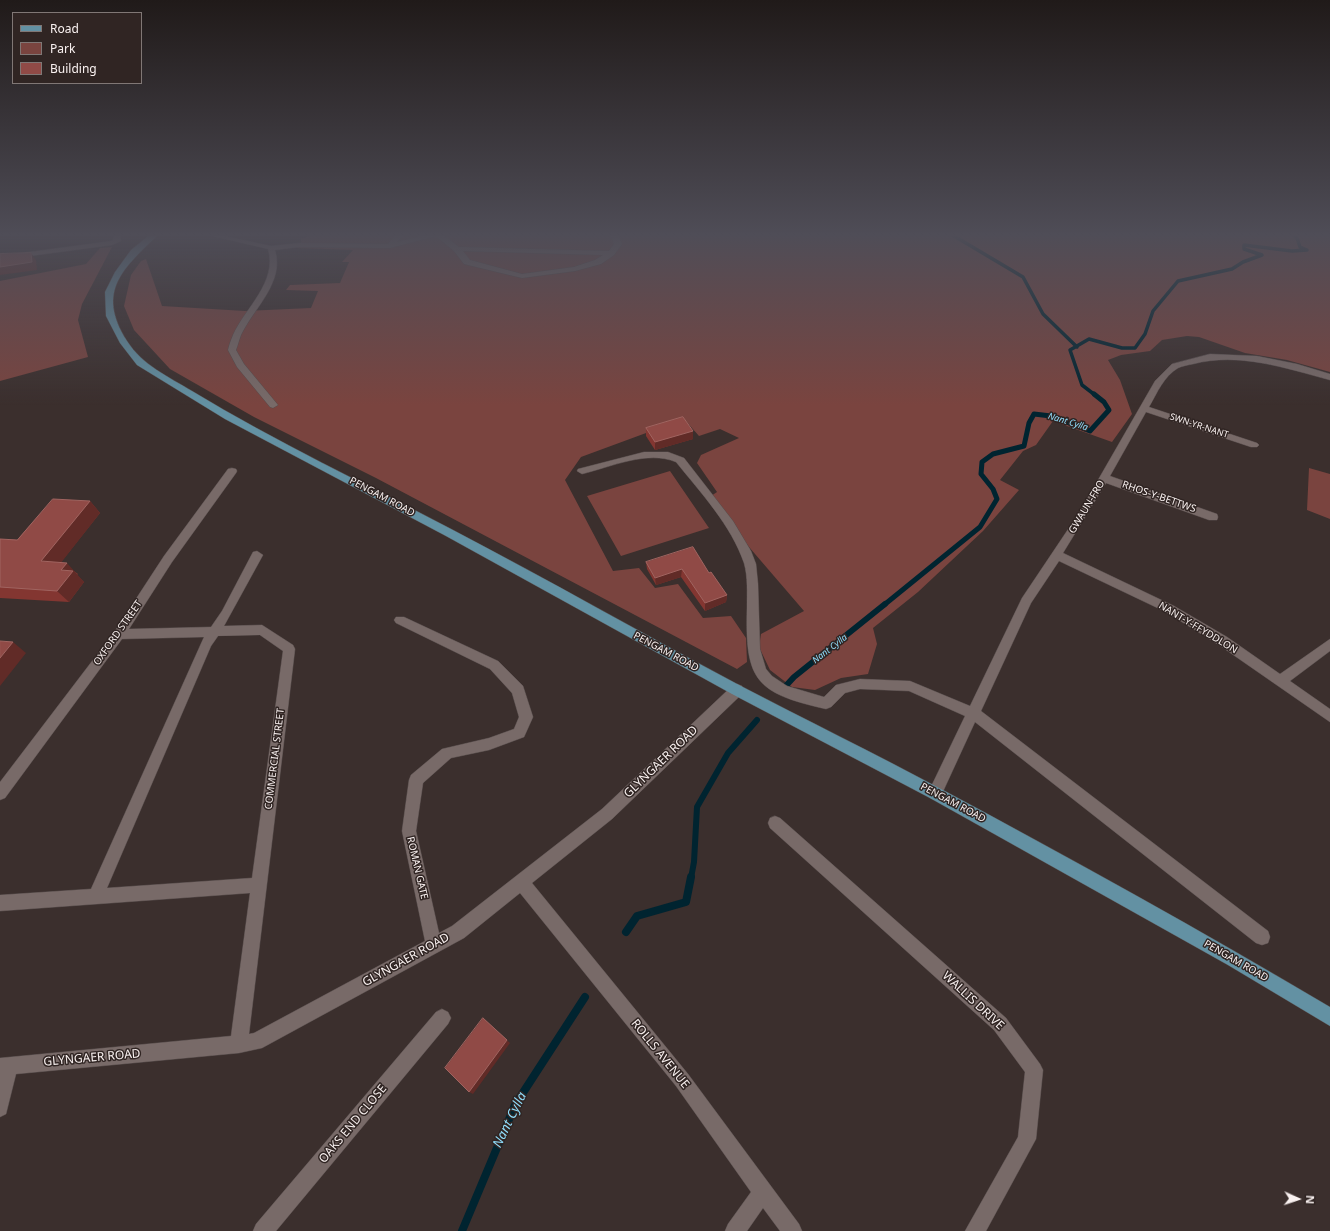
<!DOCTYPE html>
<html>
<head>
<meta charset="utf-8">
<style>
	body { margin:0 }
	#map { position:relative; width:1330px; height:1231px; overflow:hidden; background:#3b2f2d; font-family:"Noto Sans",sans-serif }
	canvas { display:block }
	.legend { position:absolute; left:12px; top:12px; width:130px; height:72px; box-sizing:border-box; background:#302523; border:1px solid #807775; margin:0; padding:5px 7px; list-style:none; font-size:12px; color:#f9f1f0 }
	.legend li { display:flex; align-items:center; gap:8px; height:20px }
	.legend b { width:20px; border:1px solid #807775 }
	.north { position:absolute; left:1278px; top:1179px; width:40px; height:40px; -webkit-text-stroke:3px #302523; paint-order:stroke; rotate:93deg; font-size:11px; font-weight:700; line-height:16px; text-align:center; color:#f9f1f0 }
	.north::after { content:''; display:block; margin:auto; width:14px; height:18px; background:#f9f1f0; clip-path:polygon(50% 0,100% 100%,50% 72%,0 100%) }
</style>
</head>
<body>
<div id="map">
<canvas width="1330" height="1231"></canvas>
<ul class="legend">
<li><b style="height:5px;background:#6391a3"></b>Road</li>
<li><b style="height:11px;background:#7a443f"></b>Park</li>
<li><b style="height:11px;background:#904a46"></b>Building</li>
</ul>
<div class="north">N</div>
</div>
<script>
const ctx = document.querySelector('canvas').getContext('2d');
ctx.lineJoin = 'round';
function fill(path, color) {
  ctx.fillStyle = color;
  ctx.fill(path, 'evenodd');
}
function trace(path, color, width, dash) {
  ctx.strokeStyle = color;
  ctx.lineWidth = width;
  ctx.lineCap = dash ? 'butt' : 'round';
  ctx.setLineDash(dash || []);
  ctx.stroke(path);
}
function write(font, color, halo, rows, align = 'center') {
  ctx.font = font + ' "Noto Sans",sans-serif';
  ctx.lineWidth = 3;
  ctx.setLineDash([]);
  ctx.textBaseline = 'middle';
  ctx.strokeStyle = halo;
  ctx.fillStyle = color;
  for (const [text, x, y, turn = 0] of rows) {
    ctx.save();
    ctx.translate(x, y);
    ctx.rotate((+turn || 0) * Math.PI / 180);
    ctx.textAlign = isNaN(turn) ? turn : align;
    if (halo) ctx.strokeText(text, 0, 0);
    ctx.fillText(text, 0, 0);
    ctx.restore();
  }
}
const green = new Path2D(`
	M307,233H1330V372L1287,360L1245,353L1199,337L1187,336L1162,340L1150,351L1121,355L1108,360L1120,380L1132,414L1112,442L1053,421L1036,445L1023,451L1000,480L1019,490L983,531L918,592L873,628L877,644L868,674L841,678L815,690L792,687L770,670L759,647L761,634L804,611L749,547L711,496L717,492L697,463L701,455L739,438L720,429L699,436L684,419L581,457L565,480L613,571L639,568L655,588L678,584L703,618L731,616L746,638L747,662L737,669L376,478L254,417L170,369L134,330L124,306L131,275L141,261L146,259L162,306L245,311L311,308L318,291L286,290L290,285L340,283L349,262H342L353,250L297,248L301,243V238L307,237Z
	M112,247L82,304L78,320L88,357L0,381V281L86,264L100,248Z
	M1309,468L1330,474V519L1307,510Z
	M670,471L709,528L621,556L587,496Z`);
const streamFar3 = new Path2D(`
	M949,233L1023,277L1043,314L1077,347
	M1095,395L1082,385L1070,350L1089,339L1122,348H1135L1145,334L1153,311L1178,281L1232,269L1243,262L1262,255L1244,249V245L1292,251L1307,250L1300,247L1297,238L1292,233`);
const streamFar2 = new Path2D(`
	M884,605L980,527L997,499L993,489L981,474L982,462L993,454L1024,446L1029,423L1034,414L1051,416L1090,431L1109,410L1104,402L1094,394`);
const streamFar1 = new Path2D(`
	M782,690L794,677L885,604
	M691,878L694,862L697,807L728,753L757,720`);
const stream = new Path2D(`
	M626,932L637,916L686,902L691,877
	M462,1231L515,1105L585,997`);
const minor = new Path2D(`
	M114,233H120L121,241L112,245L0,260V256L111,241L113,240Z
	M199,233H211L271,246L299,243L388,244L398,233H405L397,242L434,233H444L443,235L459,247L609,251L614,244L610,233H617L622,244L614,255L601,264L575,271L522,278L464,264L454,251L436,236L390,248L299,247L275,250C285,282 254,308 241,335C239,340 238,345 236,350L244,364L278,405L273,408L270,407L237,367L228,350C229,345 231,340 233,335C245,308 278,282 268,249ZM463,251L603,255L595,260L574,267L522,274L470,260Z
	M1210,354L1257,356L1297,364L1330,374V380C1285,368 1239,352 1193,364C1188,365 1182,366 1178,368C1164,376 1157,393 1149,407L1257,443L1259,445L1257,447H1251L1146,412L1110,476L1217,514L1218,517L1217,520H1209L1106,483L1063,553L1174,606L1227,637L1280,674L1330,639V651L1290,681L1330,709V722L1219,645L1166,612L1059,561L1031,603L981,711L1268,931L1270,937L1268,943L1262,945L1256,943L975,722L940,798L935,800L930,798L928,793L965,716L909,691L860,689L845,693L831,707L826,709C755,693 745,680 747,608C747,593 748,577 744,563C731,525 701,493 676,462C647,450 611,467 582,474L577,471L578,469L644,452H668L684,458L733,521L751,551L756,564L758,584L760,649L766,669L772,676L787,686L824,697L836,685L860,679L910,681L970,706L1022,598L1079,513L1155,381L1172,364Z
	M232,468L236,469L237,471L236,473L172,562L129,629L211,627L222,611L253,552L257,551L263,555L224,626L262,625L293,645L295,649L249,1034L254,1033L425,941L402,831L409,780L411,775L442,749L489,738L514,729L519,717L512,693L490,669L396,623L394,620L396,617H404L498,661L523,686L533,717L524,737L489,750L451,758L423,783L416,831L439,933L452,926L602,809L732,686L737,684L742,686L743,690L742,694L612,819L532,883L688,1074L799,1224L802,1231H780L763,1208L747,1231H725L728,1224L751,1192L676,1086L520,893L464,938L262,1048L239,1053L16,1074L6,1114L0,1117V1058L231,1036L250,893L0,911V895L91,889L204,637L122,639L5,798L0,800V782L115,631L164,556L228,469ZM260,635L283,651L252,878L107,888L211,646L218,636Z
	M775,816L780,818L1006,1018L1040,1064L1043,1070L1036,1139L986,1231H965L1018,1137L1025,1072L994,1030L770,828L768,823L770,818Z
	M442,1009L448,1012L451,1018L448,1024L276,1231H253L256,1224L436,1012Z`);
const major = new Path2D(`
	M152,233H160C124,268 95,290 127,341C142,365 169,377 192,391C276,442 366,484 453,530C549,580 643,634 739,685C806,720 874,753 941,789C1072,859 1202,931 1330,1007V1026L1228,965L930,798L732,694L446,536L225,419L137,365L120,343L106,316L105,292L115,272L131,250Z`);
const wall = new Path2D(`
	M646,428L693,439L655,450L646,436Z
	M90,501L100,513L61,562L78,574L77,575L84,582L69,602L0,598V539L17,540Z
	M646,562L709,573L727,595L726,602L705,611L681,577L656,585L647,569Z`);
const shadedWall = new Path2D(`
	M31,253L36,260L37,270L0,275V267Z
	M693,431V439L655,450V442Z
	M90,501L100,513L53,573L41,561Z
	M67,563L84,582L69,602L57,591L61,570Z
	M682,569L681,577L656,585L655,578Z
	M727,595L726,602L705,611V603Z
	M13,642L26,653L0,686V658Z
	M483,1018L510,1043L473,1094L469,1092Z`);
const building = new Path2D(`
	M31,253L32,262L0,267V254Z
	M683,417L693,431L655,442L646,428Z
	M53,499L90,501L41,561L67,563L61,570L73,571L57,591L0,587V539L17,540Z
	M693,547L709,573L711,572L727,595L705,603L682,569L655,578L646,562Z
	M0,641L13,642L0,658Z
	M483,1018L507,1040L469,1092L445,1068Z`);
const farWaternames = [
	["Nant Cylla",1068,422,17],
	["Nant Cylla",830,649,-38]
];
const farStreetnames = [
	["SWN-YR-NANT",1199,426,18]
];
const streetNames = [
	["PENGAM ROAD",382,497,28],
	["RHOS-Y-BETTWS",1159,497,19],
	["GWAUN-FRO",1087,507,-59],
	["NANT-Y-FFYDDLON",1198,628,31],
	["OXFORD STREET",118,633,-55],
	["PENGAM ROAD",666,652,28],
	["COMMERCIAL STREET",275,759,-83],
	["PENGAM ROAD",953,803,28],
	["ROMAN GATE",417,868,77],
	["PENGAM ROAD",1236,961,30]
];
const nearStreetnames = [
	["GLYNGAER ROAD",661,762,-44],
	["GLYNGAER ROAD",406,960,-29],
	["WALLIS DRIVE",973,1001,43],
	["ROLLS AVENUE",660,1054,51],
	["GLYNGAER ROAD",92,1058,-5],
	["OAKS END CLOSE",353,1124,-50]
];
const nearWaternames = [
	["Nant Cylla",510,1120,-64]
];
fill(green, '#7a443f');
trace(streamFar3, '#002430', 3.5);
trace(streamFar2, '#002430', 5);
trace(streamFar1, '#002430', 6);
trace(stream, '#002430', 8);
trace(minor, '#554b4a', 1);
trace(major, '#554b4a', 1);
fill(minor, '#786a68');
fill(major, '#6391a3');
fill(wall, '#833631');
fill(shadedWall, '#612b27');
fill(building, '#904a46');
trace(building, '#a06460', 1);
const sky = ctx.createLinearGradient(0, 0, 0, 405);
sky.addColorStop(0, '#201a19');
sky.addColorStop(0.58, '#4f4d57');
sky.addColorStop(1, '#4f4d5700');
ctx.fillStyle = sky;
ctx.fillRect(0, 0, 1330, 405);
write('italic 9px', '#90defc', '#302523', farWaternames);
write('9px', '#f9f1f0', '#302523', farStreetnames);
write('10px', '#f9f1f0', '#302523', streetNames);
write('12px', '#f9f1f0', '#302523', nearStreetnames);
write('italic 13px', '#90defc', '#302523', nearWaternames);
</script>
</body>
</html>
